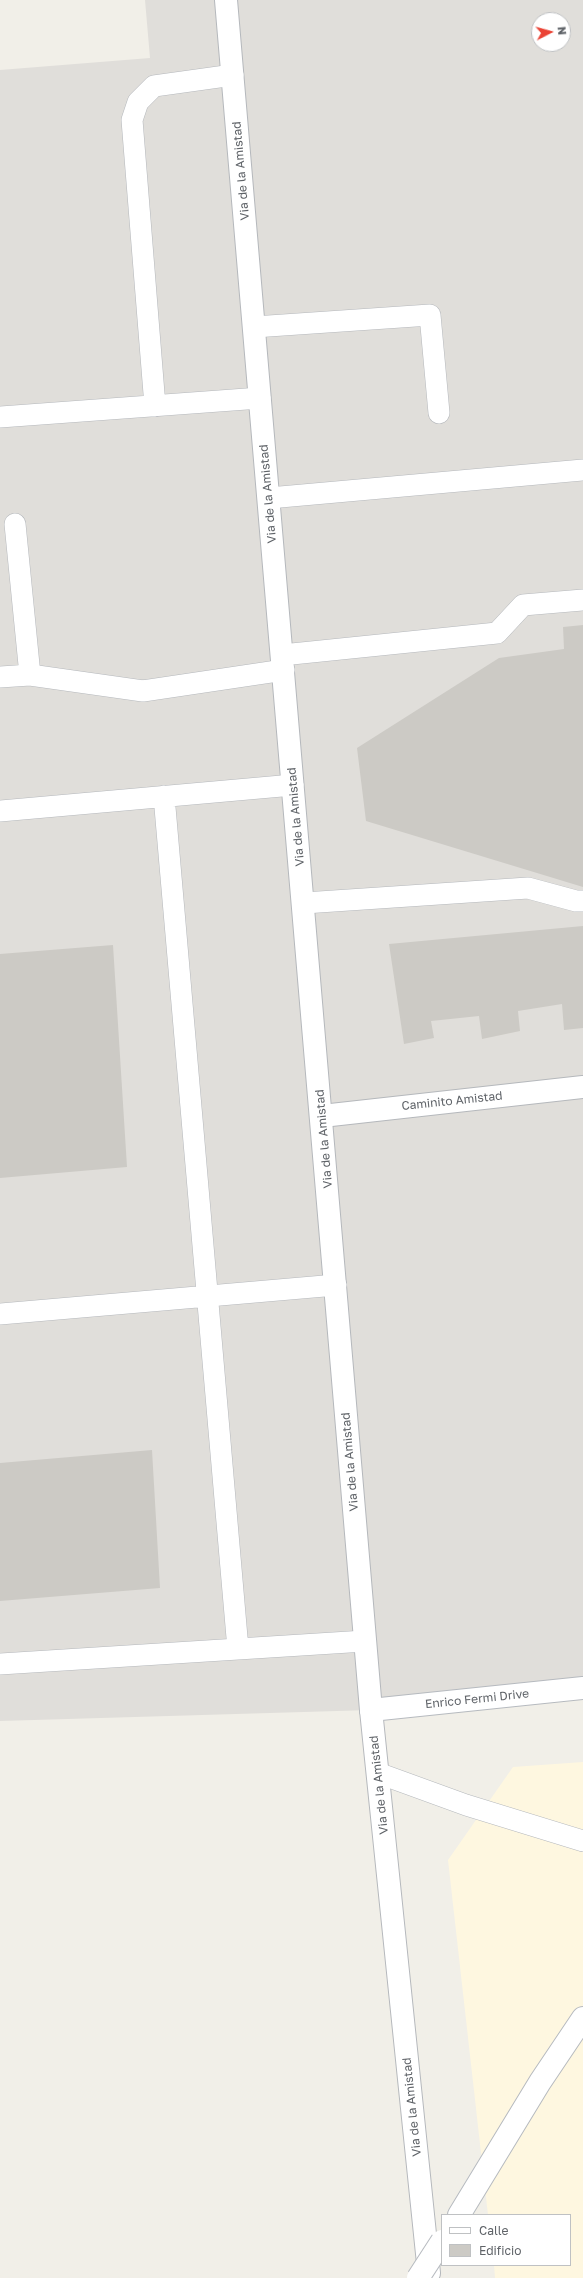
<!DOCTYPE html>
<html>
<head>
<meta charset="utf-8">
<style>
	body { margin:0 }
	#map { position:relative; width:583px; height:2278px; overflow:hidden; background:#f1efe8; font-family:"Golos Text",sans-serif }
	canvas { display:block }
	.legend { position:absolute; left:441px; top:2214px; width:130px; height:52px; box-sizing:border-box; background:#fff; border:1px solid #bfc1c3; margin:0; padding:5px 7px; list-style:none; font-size:12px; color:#5f6368 }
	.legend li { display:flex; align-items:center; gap:8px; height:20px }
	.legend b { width:20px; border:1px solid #bfc1c3 }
	.north { position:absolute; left:531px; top:12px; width:40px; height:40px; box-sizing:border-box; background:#fff; border:1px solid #bfc1c3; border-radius:50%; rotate:84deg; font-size:11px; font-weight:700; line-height:16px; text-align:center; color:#5f6368 }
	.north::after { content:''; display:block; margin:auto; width:14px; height:18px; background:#ea4335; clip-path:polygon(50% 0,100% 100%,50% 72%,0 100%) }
</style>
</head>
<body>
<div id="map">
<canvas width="583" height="2278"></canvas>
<ul class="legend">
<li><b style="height:5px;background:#fff"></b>Calle</li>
<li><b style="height:11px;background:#cccac5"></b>Edificio</li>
</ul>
<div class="north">N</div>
</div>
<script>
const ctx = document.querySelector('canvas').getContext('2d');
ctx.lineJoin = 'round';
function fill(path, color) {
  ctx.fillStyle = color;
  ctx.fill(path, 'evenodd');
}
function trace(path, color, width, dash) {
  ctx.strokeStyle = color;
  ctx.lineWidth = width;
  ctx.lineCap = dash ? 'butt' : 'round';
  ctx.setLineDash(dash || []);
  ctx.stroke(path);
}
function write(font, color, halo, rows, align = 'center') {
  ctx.font = font + ' "Golos Text",sans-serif';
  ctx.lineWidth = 3;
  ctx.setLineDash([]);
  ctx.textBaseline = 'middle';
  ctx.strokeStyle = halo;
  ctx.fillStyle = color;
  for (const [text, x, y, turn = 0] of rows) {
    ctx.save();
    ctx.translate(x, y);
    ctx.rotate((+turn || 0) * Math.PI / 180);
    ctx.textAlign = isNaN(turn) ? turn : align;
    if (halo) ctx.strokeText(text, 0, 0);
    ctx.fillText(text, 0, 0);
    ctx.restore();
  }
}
const commercial = new Path2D(`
	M583,1762V2278H495L494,2265H570V2215H488L448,1860L513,1767Z`);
const industrial = new Path2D(`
	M145,0H583V1688L371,1710L0,1721V70L150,58ZM539,20H563V44H539Z`);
const building = new Path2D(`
	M583,625V887L366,821L357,748L499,658L564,649L563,627Z
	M583,926V1028L564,1030L562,1004L518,1011L520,1031L482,1039L479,1016L431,1021L434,1038L404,1044L389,944Z
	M113,945L127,1167L0,1178V954Z
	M152,1450L160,1588L0,1601V1463Z`);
const service = new Path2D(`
	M254,327L430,315L439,413
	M155,406L132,120L138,102L154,86L233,75
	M0,417L260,398
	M269,498L583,470
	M15,524L30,675L143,691L284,670
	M282,655L497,633L523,605L583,600
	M0,677L30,675
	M164,796L238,1649
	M0,811L293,785
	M304,903L528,888L576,901H583
	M0,1314L336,1285
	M0,1664L365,1641
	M378,1773L466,1805L583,1841`);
const minor = new Path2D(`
	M322,1116L583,1087
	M371,1710L429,2273`);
const tertiary = new Path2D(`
	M226,0L371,1710`);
const secondary = new Path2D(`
	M371,1710L583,1688
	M459,2215L540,2082L583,2018`);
const secondaryBridge = new Path2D(`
	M418,2278L442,2241`);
const streetNames = [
	["Via de la Amistad",241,171,-95],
	["Via de la Amistad",268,494,-95],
	["Via de la Amistad",296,817,-95],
	["Caminito Amistad",452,1101,-6],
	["Via de la Amistad",324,1139,-95],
	["Via de la Amistad",350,1462,-95],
	["Enrico Fermi Drive",477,1699,-6],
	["Via de la Amistad",379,1785,-96],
	["Via de la Amistad",412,2107,-96]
];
fill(commercial, '#fef7e0');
fill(industrial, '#e0deda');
fill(building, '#cccac5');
trace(service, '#b5b8bc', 22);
trace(minor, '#b5b8bc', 24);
trace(tertiary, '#b5b8bc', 24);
trace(secondary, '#b6babf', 24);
trace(service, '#fff', 21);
trace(minor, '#fff', 22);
trace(tertiary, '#fff', 22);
trace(secondary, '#fff', 22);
trace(secondaryBridge, '#b6babf', 24, []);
trace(secondaryBridge, '#fff', 22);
write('12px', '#5f6368', '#fff', streetNames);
</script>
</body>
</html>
